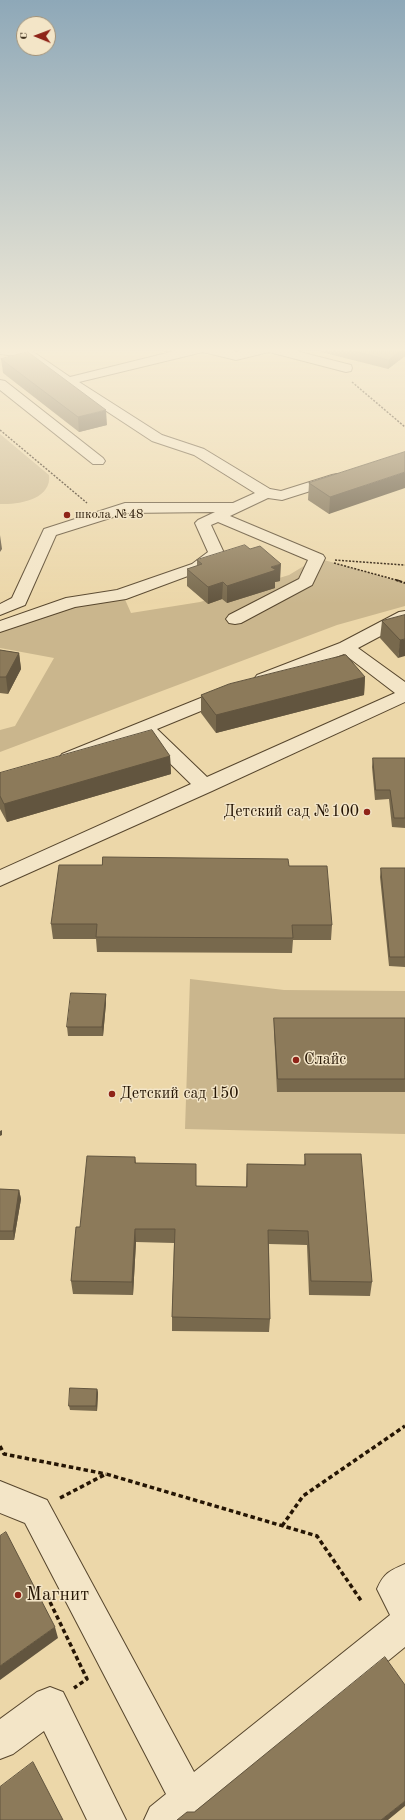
<!DOCTYPE html>
<html>
<head>
<meta charset="utf-8">
<style>
	body { margin:0 }
	#map { position:relative; width:405px; height:1820px; overflow:hidden; background:#ecd7a9; font-family:"Old Standard TT",serif }
	canvas { display:block }
	.north { position:absolute; left:16px; top:16px; width:40px; height:40px; box-sizing:border-box; background:#f3e5c7; border:1px solid #a19279; border-radius:50%; rotate:271deg; font-size:11px; font-weight:700; line-height:16px; text-align:center; color:#251504 }
	.north::after { content:''; display:block; margin:auto; width:14px; height:18px; background:#8f2418; clip-path:polygon(50% 0,100% 100%,50% 72%,0 100%) }
</style>
</head>
<body>
<div id="map">
<canvas width="405" height="1820"></canvas>
<div class="north">С</div>
</div>
<script>
const ctx = document.querySelector('canvas').getContext('2d');
ctx.lineJoin = 'round';
function fill(path, color) {
  ctx.fillStyle = color;
  ctx.fill(path, 'evenodd');
}
function trace(path, color, width, dash) {
  ctx.strokeStyle = color;
  ctx.lineWidth = width;
  ctx.lineCap = dash ? 'butt' : 'round';
  ctx.setLineDash(dash || []);
  ctx.stroke(path);
}
function write(font, color, halo, rows, align = 'center') {
  ctx.font = font + ' "Old Standard TT",serif';
  ctx.lineWidth = 3;
  ctx.setLineDash([]);
  ctx.textBaseline = 'middle';
  ctx.strokeStyle = halo;
  ctx.fillStyle = color;
  for (const [text, x, y, turn = 0] of rows) {
    ctx.save();
    ctx.translate(x, y);
    ctx.rotate((+turn || 0) * Math.PI / 180);
    ctx.textAlign = isNaN(turn) ? turn : align;
    if (halo) ctx.strokeText(text, 0, 0);
    ctx.fillText(text, 0, 0);
    ctx.restore();
  }
}
const green = new Path2D(`
	M0,434L49,475C52,499 19,505 0,504Z
	M317,558L405,583V606L337,625L0,752V730L15,726L54,658L0,648V627L19,620L123,595L131,613L200,602L289,575Z
	M190,979L284,990L405,991V1134L185,1129Z`);
const pathFar2 = new Path2D(`
	M352,382L405,427
	M0,430L87,503
	M335,560L405,565
	M334,563L400,581`);
const pathFar1 = new Path2D(`
	M396,580L405,583`);
const path = new Path2D(`
	M0,1446L4,1454L106,1474
	M60,1498L106,1474L317,1536L362,1602
	M282,1526L303,1496L405,1426
	M50,1602L87,1679L74,1688`);
const minor = new Path2D(`
	M0,349H22L32,351L70,377L183,349H224L236,352L248,349H288L351,365L352,368L351,371L346,372L269,352L236,360L203,352L79,382L162,435L204,449L270,489L281,491L332,475L337,474L342,475L344,478L342,481L282,500L268,498L230,516L323,555L325,558L312,585L241,623L235,624L229,623L226,619L229,615L299,579L308,560L218,522L211,525L224,553L204,570L126,599L75,607L0,632V621L66,598L117,590L192,564L208,552L195,523L198,520L215,512L126,513L56,535L25,605L0,615V604L12,598L44,529L125,503H233L255,493L194,455L152,441L24,357L0,354Z
	M0,380L5,381L103,458L105,461L103,464H93L0,390Z
	M405,611V623L358,648L405,682V702L212,791L0,886V870L191,784L141,735L69,764L62,762L59,758L62,754L223,689L229,688L235,689L238,693L235,697L157,729L207,777L395,693L344,654L269,683L263,684L257,683L254,679L257,675L340,643L399,612Z
	M0,1481L47,1500L194,1772L390,1615L377,1589C384,1573 389,1571 405,1564V1647L193,1820H144L150,1807L166,1794L25,1523L0,1513Z
	M50,1687L63,1692L126,1820H87L44,1731L13,1754L0,1759V1719L37,1692Z`);
const wall = new Path2D(`
	M161,349H177L165,352Z
	M322,349H405V356L388,369L321,352Z
	M1,359L107,425L79,432L3,373Z
	M405,452L329,514L308,500L309,483Z
	M197,560L280,581L275,582V588L227,603L222,599L208,604L187,586V569L197,566Z
	M405,615L398,658L380,638L382,621Z
	M0,650L19,653L21,669L8,694L0,693Z
	M365,677L364,695L216,733L201,713V695Z
	M170,756L171,774L7,822L0,809V773Z
	M373,758H405V828L392,827L389,799L375,800L372,767Z
	M289,866L332,925L331,940H293L292,953L97,952L96,939H53L51,924Z
	M381,868H405V967L389,966L380,877Z
	M106,994V1003L103,1036H68L67,1027Z
	M274,1018H405V1092H277L274,1031Z
	M305,1154L372,1282L370,1296L309,1295L307,1245L269,1244L270,1319L269,1332L172,1331V1317L174,1243L136,1242L133,1295L73,1294L71,1281L80,1227L135,1157L136,1163L196,1186L246,1187L247,1164L304,1165Z
	M0,1189L19,1190L21,1199L14,1240H0Z
	M97,1389L98,1393L97,1411L70,1410L69,1406Z`);
const shadedWall = new Path2D(`
	M165,349H177L165,352Z
	M403,349H405V356L388,369L389,360Z
	M106,410L107,425L79,432L78,417Z
	M405,472V488L329,514L330,497Z
	M0,535L2,549L0,552Z
	M281,564L280,581L275,582V588L227,603V586L271,567Z
	M223,582L222,599L208,604V587Z
	M405,639V656L398,658L400,640Z
	M19,653L21,669L8,694L6,677Z
	M365,677L364,695L216,733V715Z
	M170,756L171,774L7,822L4,804Z
	M106,994V1003L103,1036L102,1027Z
	M2,1130V1135L0,1136V1131Z
	M19,1190L21,1199L14,1240L13,1231Z
	M135,1229L136,1242L133,1295L132,1282Z
	M97,1389L98,1393L97,1411L96,1406Z
	M55,1627L58,1638L0,1680V1666Z
	M405,1801V1806L388,1820H381Z`);
const building = new Path2D(`
	M346,349H403L389,360Z
	M28,352L106,410L78,417L1,359Z
	M405,452V472L330,497L309,483Z
	M245,545L250,549L260,546L281,564L271,567L276,570L227,586L223,582L208,587L187,569L202,564L197,560Z
	M405,615V639L400,640L382,621Z
	M0,650L19,653L6,677H0Z
	M346,655L365,677L216,715L201,695L229,684Z
	M152,730L170,756L4,804L0,796V773Z
	M373,758H405V818H394L390,790H376Z
	M103,857L288,859L289,866H327L332,925H292L293,938L96,937L97,924H51L59,865H102Z
	M381,868H405V957H390Z
	M71,993L106,994L102,1027H67Z
	M274,1018H405V1079H278Z
	M305,1154H361L372,1282L311,1281L308,1231L268,1230L270,1319L172,1317L175,1229H135L132,1282L71,1281L76,1227H80L87,1156L135,1157V1163L196,1164V1186L247,1187V1164L305,1165Z
	M0,1189L19,1190L13,1231H0Z
	M70,1388L97,1389L96,1406H69Z
	M6,1532L55,1627L0,1666V1536Z
	M385,1657L405,1685V1801L381,1820H177L187,1812H194Z
	M33,1762L63,1820H0V1787Z`);
const markers = [
	[67,515,4,"#8f2418"],
	[367,812,4,"#8f2418"],
	[296,1060,4,"#8f2418"],
	[112,1094,4,"#8f2418"],
	[18,1595,4,"#8f2418"]
];
const farPoinames = [
	["школа №48",75,515]
];
const poiNames = [
	["Детский сад №100",359,812,"right"],
	["Слайс",304,1060],
	["Детский сад 150",120,1094]
];
const nearPoinames = [
	["Магнит",26,1595]
];
fill(green, '#cab68d');
trace(minor, '#57462d', 2);
trace(pathFar2, '#251504', 1.5, [2, 1.5]);
trace(pathFar1, '#251504', 2, [2.5, 1.5]);
trace(path, '#251504', 3.5, [4.5, 3]);
fill(minor, '#f3e5c7');
fill(wall, '#78694d');
fill(shadedWall, '#62553f');
fill(building, '#8c7a5a');
trace(building, '#62553f', 1);
const sky = ctx.createLinearGradient(0, 0, 0, 604);
sky.addColorStop(0, '#8ea8b8');
sky.addColorStop(0.58, '#f6edd8');
sky.addColorStop(1, '#f6edd800');
ctx.fillStyle = sky;
ctx.fillRect(0, 0, 405, 604);
for (const [x, y, r, color] of markers) {
  const dot = new Path2D();
  dot.arc(x, y, r, 0, 2 * Math.PI);
  ctx.fillStyle = color;
  ctx.fill(dot);
  trace(dot, '#f3e5c7', 1.5);
}
write('13px', '#251504', '#f3e5c7', farPoinames, 'left');
write('16px', '#251504', '#f3e5c7', poiNames, 'left');
write('19px', '#251504', '#f3e5c7', nearPoinames, 'left');
</script>
</body>
</html>
